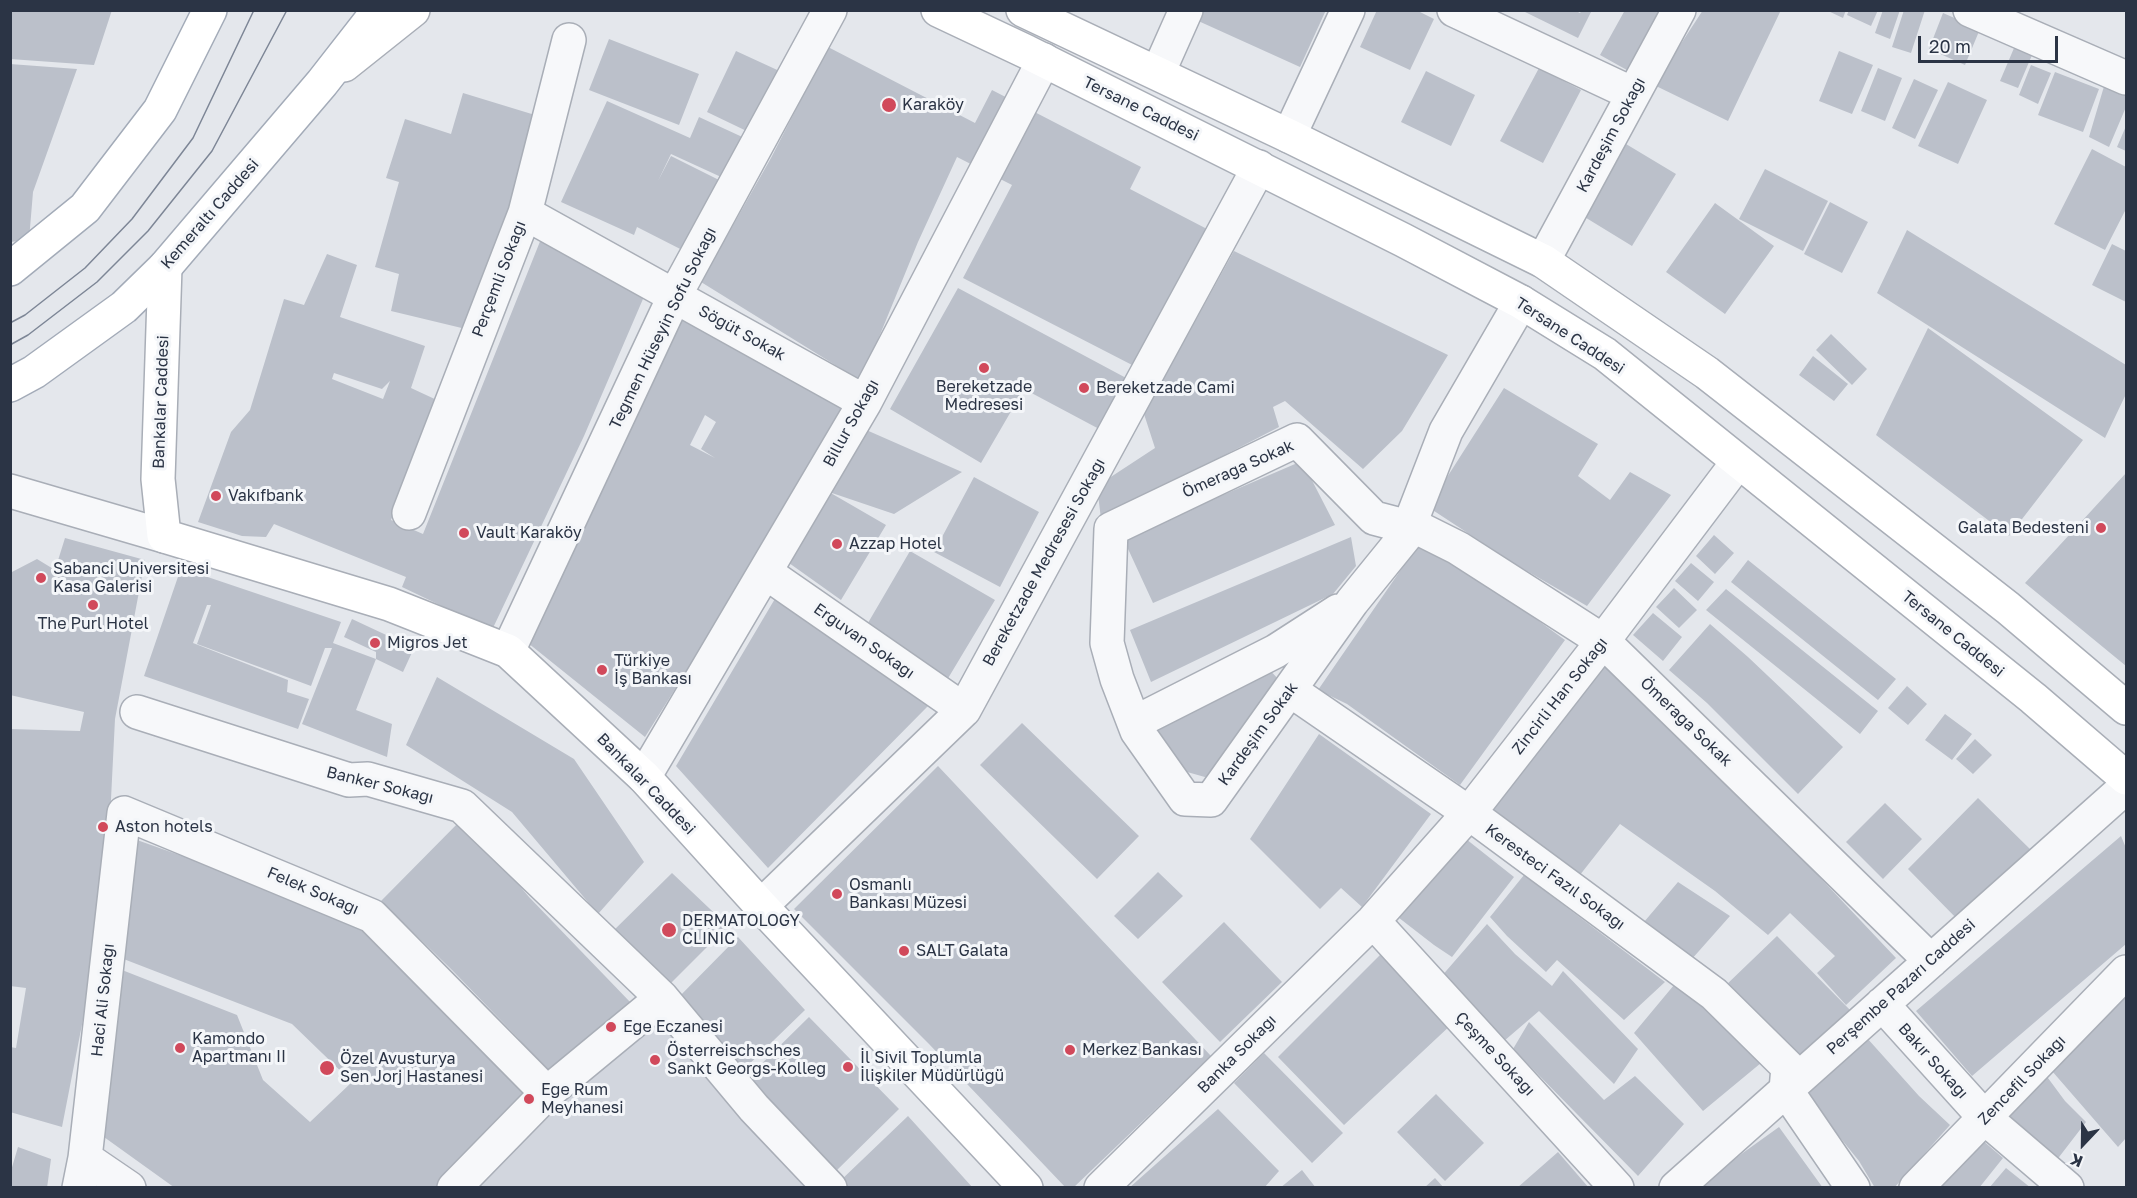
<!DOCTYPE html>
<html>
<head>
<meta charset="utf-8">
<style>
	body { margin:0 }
	#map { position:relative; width:2137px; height:1198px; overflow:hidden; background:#e4e7ec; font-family:"Golos Text",sans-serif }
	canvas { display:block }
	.frame { position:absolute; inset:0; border:12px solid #2b3445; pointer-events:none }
	.north { position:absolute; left:2053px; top:1114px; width:60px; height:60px; -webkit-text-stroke:4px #f4f6f9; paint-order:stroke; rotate:202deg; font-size:16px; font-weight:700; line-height:24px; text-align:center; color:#2b3445 }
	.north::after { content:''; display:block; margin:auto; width:21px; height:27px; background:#2b3445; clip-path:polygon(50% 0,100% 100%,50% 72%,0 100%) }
	.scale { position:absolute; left:1918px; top:36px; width:140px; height:27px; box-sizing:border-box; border:3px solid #2b3445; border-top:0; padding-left:8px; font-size:18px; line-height:21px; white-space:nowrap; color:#2b3445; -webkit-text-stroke:4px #f4f6f9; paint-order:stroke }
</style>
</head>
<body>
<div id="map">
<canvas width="2137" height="1198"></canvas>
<div class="frame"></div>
<div class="north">K</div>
<div class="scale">20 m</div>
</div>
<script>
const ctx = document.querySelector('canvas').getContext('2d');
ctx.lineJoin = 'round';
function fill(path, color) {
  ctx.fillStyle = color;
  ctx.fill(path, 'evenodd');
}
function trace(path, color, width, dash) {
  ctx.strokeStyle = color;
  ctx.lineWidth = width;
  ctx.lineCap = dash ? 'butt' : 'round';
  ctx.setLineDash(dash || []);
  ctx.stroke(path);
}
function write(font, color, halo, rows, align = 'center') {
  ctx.font = font + ' "Golos Text",sans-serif';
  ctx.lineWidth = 6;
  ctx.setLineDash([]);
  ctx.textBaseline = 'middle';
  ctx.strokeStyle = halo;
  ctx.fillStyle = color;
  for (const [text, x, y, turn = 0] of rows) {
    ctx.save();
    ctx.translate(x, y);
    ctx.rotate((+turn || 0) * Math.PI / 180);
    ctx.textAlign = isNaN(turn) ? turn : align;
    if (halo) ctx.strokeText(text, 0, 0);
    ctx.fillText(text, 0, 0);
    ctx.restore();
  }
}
const built = new Path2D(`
	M662,1012L814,1188H468Z`);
const building = new Path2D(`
	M10,10H112L94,65L10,59Z
	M1174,10H1326L1300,67Z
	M1377,10H1416L1434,19L1410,70L1360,47Z
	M1521,10H1574L1580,13L1582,10H1592L1578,38Z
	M1625,10H1668L1634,74L1600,55Z
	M1703,10H1781L1728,121L1654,85Z
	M1826,10H1846L1843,18Z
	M1849,10H1878L1871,26L1847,15Z
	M1883,10H1900L1890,39L1875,33Z
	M1904,10H1925L1911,53L1892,47Z
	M1943,13L1980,29L1965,65L1929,49Z
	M609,39L699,74L679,125L589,90Z
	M2017,41L2035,48L2018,88L2000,81Z
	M828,47L975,123L992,90L1141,167L1130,189L1207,229L1136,367L963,278L1012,185L957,157L918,242L861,381L701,282L771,158Z
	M736,51L786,74L757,136L707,112Z
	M1839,51L1873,65L1852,114L1819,101Z
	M10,64L77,69L33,192L29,240L10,242Z
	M2031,65L2051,73L2038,104L2019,95Z
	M1539,68L1581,90L1543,163L1500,141Z
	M1878,68L1902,78L1885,121L1861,111Z
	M1426,71L1475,95L1451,146L1401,122Z
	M2055,72L2099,89L2083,132L2038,115Z
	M1914,79L1938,90L1915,139L1892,128Z
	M1948,82L1987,100L1958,164L1918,146Z
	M2105,83L2126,94V107L2109,147L2089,137Z
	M463,93L535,115L522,156L529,159L470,330L391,311L399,274L375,267L399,182L386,178L405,119L451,134Z
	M607,101L690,138L699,117L751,141L732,182L671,154L658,181L671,156L729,185L694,256L637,227L634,235L561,202Z
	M2126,126V151L2117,147Z
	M1626,144L1676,174L1632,246L1583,216Z
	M2092,149L2126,167V209L2105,250L2054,224Z
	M1765,169L1828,201L1803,251L1739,219Z
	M1830,202L1868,222L1842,273L1804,254Z
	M1715,203L1774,246L1725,314L1666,272Z
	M1907,230L2126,365V394L2105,438L1877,293Z
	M541,239L646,292L584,436L492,630L402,587L406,577L274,524L266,537L242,536L198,522L231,432L250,410L284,299L304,305L327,254L357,265L340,317L425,346L411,388L439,401L391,520L423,534ZM334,373L382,389L390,381L383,399L332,379Z
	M2112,244L2126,251V302L2092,285Z
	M1234,251L1448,355L1402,431L1363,469L1285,401L1273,407L1279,427L1101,519L1097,486L1155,448L1144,414Z
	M958,288L1128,379L1101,430L1024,389L981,463L890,409Z
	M680,313L843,408L697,654L645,737L528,643ZM705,415L716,422L701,449L715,458L690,445Z
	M1928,328L2083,440L2009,536L1876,435Z
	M1831,334L1867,369L1852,385L1816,350Z
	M1813,356L1848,384L1834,401L1799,375Z
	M1504,388L1598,444L1578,476L1610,500L1630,472L1671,495L1587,606L1515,564L1428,507Z
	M864,429L962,472L894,514L829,492Z
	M1302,461L1335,525L1153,603L1123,538Z
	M2126,473V666L2025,583Z
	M974,477L1039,512L1000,587L934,552Z
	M829,492L886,525L841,600L789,563Z
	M1714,535L1734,553L1715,574L1696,556Z
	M1351,537L1356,566L1333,594L1151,682L1130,630Z
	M65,538L145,560L115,719L110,819L93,968L62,1127L10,1112V1047L16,1048L26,988L10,986V729L80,731L84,712L10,695V573L37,559L55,570Z
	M1420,542L1453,559L1565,640L1460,785L1347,704L1318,690Z
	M910,551L995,600L947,680L865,628Z
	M1748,560L1896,679L1878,700L1731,582Z
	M1691,563L1714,582L1698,601L1675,581Z
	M181,568L341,622L333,643L376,659V652L344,637L352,619L414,648L403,672L376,659L356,710L392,724L387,757L302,724L332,648H325L311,686L197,644L211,605H207L193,643L288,680L287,692L309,699L298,729L144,676Z
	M1674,588L1697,610L1679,628L1656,607Z
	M1726,589L1878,711L1860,734L1706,610Z
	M776,597L928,706L768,868L676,766Z
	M1653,613L1682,637L1663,661L1633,635Z
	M1710,624L1748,657L1843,747L1798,794L1707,703L1669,670Z
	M1603,662L1777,832L1896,958L1846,1005L1817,973L1835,956L1790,913L1768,935L1715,891L1620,824L1576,880L1491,813Z
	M1265,665L1281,682L1219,781L1173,768L1151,720Z
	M437,677L574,759L644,862L598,914L512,812L406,745Z
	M1907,686L1927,704L1908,725L1888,708Z
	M1945,714L1972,734L1952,760L1925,740Z
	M1022,723L1139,836L1097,879L980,765Z
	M1319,734L1431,814L1362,907L1341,888L1320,909L1250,839Z
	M1975,739L1992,755L1973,774L1956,759Z
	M938,766L1211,1056L1073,1188H1066L929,1044L794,909Z
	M1978,798L2031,850L1960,922L1908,869Z
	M1885,803L1922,839L1883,879L1846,842Z
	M463,818L529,897L631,1003L550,1077L518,1038L452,970L381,901Z
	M2121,836L2126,848V944L1972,1076L1916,1011Z
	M1466,839L1514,877L1452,957L1434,945L1394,914Z
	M137,840L371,923L529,1099L442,1188H175L97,1132L122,970L237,1015L263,1080L310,1122L352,1082L292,1024L121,958Z
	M1158,872L1183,896L1138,939L1114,916Z
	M672,873L728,926L666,988L610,934Z
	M1524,875L1665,982L1624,1020L1557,960L1546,972L1507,936L1490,917Z
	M1678,882L1730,916L1691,960L1644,922Z
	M1224,922L1282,982L1220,1042L1162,982Z
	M1487,924L1515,954L1552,986L1563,971L1638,1049L1614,1084L1539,1011L1504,1041L1440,978Z
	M1777,936L1853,1013L1800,1064L1724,987Z
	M738,937L805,1010L740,1073L673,1003Z
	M1381,954L1453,1023L1344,1125L1278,1057Z
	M1674,985L1706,1010L1710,1004L1767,1058L1703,1111L1634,1033Z
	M2126,990V1138L2118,1147L2052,1071Z
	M809,1017L899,1109L833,1174L745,1080Z
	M1529,1022L1604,1100L1635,1076L1684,1124L1638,1176L1513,1049Z
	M1867,1038L1919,1096L1950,1125L1894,1188H1875L1859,1161L1804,1093Z
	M1264,1053L1343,1133L1312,1163L1234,1083Z
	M2045,1074L2065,1101L2086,1122L2056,1161L2002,1115Z
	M1436,1094L1484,1143L1445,1181L1397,1132Z
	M1218,1109L1279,1171L1264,1188H1129Z
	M908,1116L973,1188H844L839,1182Z
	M1779,1127L1823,1188H1694Z
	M1981,1139L2003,1158L1979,1188H1930Z
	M18,1147L51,1159L47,1188H10V1174Z
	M1558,1152L1589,1188H1517Z
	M2006,1168L2031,1188H1989Z
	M1302,1170L1316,1188H1280Z
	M1435,1178L1444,1188H1424Z`);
const street = new Path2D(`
	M1454,10L1633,94
	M1970,10L2126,78
	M1158,73L1186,10
	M1289,136L1348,10
	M525,213L865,402
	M1543,261L1679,10
	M10,491L164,536
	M409,513L525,213L569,40
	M1410,524L1458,548L1603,641L1931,961
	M1412,528L1374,518L1297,440L1111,529L1107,643L1117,679L1137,731L1185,799L1211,800L1352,602L1412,528L1410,524L1446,431L1521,302
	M765,572L964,710
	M508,651L675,295L830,10
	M1290,690L1469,813L1714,994L1788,1067L1786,1090
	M137,712L349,780L368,779L462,806L662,998L754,1108L830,1188
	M1134,723L1276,651L1338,611
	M644,777L865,402L1044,60
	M761,906L964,710L1259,167
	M1373,921L1617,1188
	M1882,1004L1985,1118L2067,1188
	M1786,1090L1853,1188
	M85,1158L129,1188
	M79,1188L85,1158L124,813L372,916L547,1093
	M454,1188L547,1093L662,998
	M1101,1188L1373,921L1469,813L1603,641L1738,462
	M1676,1188L2126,787
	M1916,1188L2126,972`);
const secondary = new Path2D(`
	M938,10L1027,52L1403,240L1521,302L1605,354L2033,698L2126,778
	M1023,10L1289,136L1543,261L1707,373L2008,608L2126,708
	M344,65L413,10
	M165,267L158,479L164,536L389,604L508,651L644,777L761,906L1026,1188`);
const primary = new Path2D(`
	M10,269L85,208L160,110L210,10
	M10,385L34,372L124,307L165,267L322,83L379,10`);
const tram = new Path2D(`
	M10,323L25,315L85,268L132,219L193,138L254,10
	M10,345L28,335L97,282L148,231L212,151L287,10`);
const markers = [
	[889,105,8,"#d1495b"],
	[984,368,6,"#d1495b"],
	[1084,388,6,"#d1495b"],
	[216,496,6,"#d1495b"],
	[2101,528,6,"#d1495b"],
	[464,533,6,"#d1495b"],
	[837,544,6,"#d1495b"],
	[41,578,6,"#d1495b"],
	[93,605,6,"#d1495b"],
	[375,643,6,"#d1495b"],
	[602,670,6,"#d1495b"],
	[103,827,6,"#d1495b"],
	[837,894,6,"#d1495b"],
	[669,930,8,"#d1495b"],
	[904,951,6,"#d1495b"],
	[611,1027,6,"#d1495b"],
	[180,1048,6,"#d1495b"],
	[1070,1050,6,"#d1495b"],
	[655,1060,6,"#d1495b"],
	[848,1067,6,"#d1495b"],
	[327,1068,8,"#d1495b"],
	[529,1099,6,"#d1495b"]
];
const poiNames = [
	["Karaköy",902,105],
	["Bereketzade",984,387,"center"],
	["Medresesi",984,405,"center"],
	["Bereketzade Cami",1096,388],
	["Vakıfbank",228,496],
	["Galata Bedesteni",2089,528,"right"],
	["Vault Karaköy",476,533],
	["Azzap Hotel",849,544],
	["Sabanci Universitesi",53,569],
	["Kasa Galerisi",53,587],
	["The Purl Hotel",93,624,"center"],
	["Migros Jet",387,643],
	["Türkiye",614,661],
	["İş Bankası",614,679],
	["Aston hotels",115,827],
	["Osmanlı",849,885],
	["Bankası Müzesi",849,903],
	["DERMATOLOGY",682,921],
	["CLINIC",682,939],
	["SALT Galata",916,951],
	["Ege Eczanesi",623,1027],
	["Kamondo",192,1039],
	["Apartmanı II",192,1057],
	["Merkez Bankası",1082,1050],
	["Österreischsches",667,1051],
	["Sankt Georgs-Kolleg",667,1069],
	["İl Sivil Toplumla",860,1058],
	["İlişkiler Müdürlüğü",860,1076],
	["Özel Avusturya",340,1059],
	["Sen Jorj Hastanesi",340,1077],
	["Ege Rum",541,1090],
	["Meyhanesi",541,1108]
];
const streetNames = [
	["Tersane Caddesi",1141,109,26],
	["Kardeşim Sokağı",1611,135,-62],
	["Kemeraltı Caddesi",210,214,-49],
	["Perçemli Sokağı",499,279,-69],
	["Teğmen Hüseyin Sofu Sokağı",663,328,-64],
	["Söğüt Sokak",742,333,29],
	["Tersane Caddesi",1570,336,33],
	["Bankalar Caddesi",161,402,-88],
	["Billur Sokağı",851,423,-61],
	["Ömerağa Sokak",1238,469,-24],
	["Bereketzade Medresesi Sokağı",1044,562,-61],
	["Tersane Caddesi",1953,634,39],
	["Erguvan Sokağı",864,641,35],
	["Zincirli Han Sokağı",1560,696,-52],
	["Ömerağa Sokak",1686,722,44],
	["Kardeşim Sokak",1258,734,-54],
	["Bankalar Caddesi",646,784,46],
	["Banker Sokağı",380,785,14],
	["Keresteci Fazıl Sokağı",1555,877,36],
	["Felek Sokağı",313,891,23],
	["Perşembe Pazarı Caddesi",1901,987,-42],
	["Haci Ali Sokağı",103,1000,-84],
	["Banka Sokağı",1237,1054,-45],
	["Çeşme Sokağı",1495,1054,47],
	["Bakır Sokağı",1933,1061,48],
	["Zencefil Sokağı",2022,1080,-46]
];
fill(built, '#d2d6de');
fill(building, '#bbc0ca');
trace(street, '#a9aeb7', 36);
trace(secondary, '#a9aeb7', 36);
trace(primary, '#a3abb8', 36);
trace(street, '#f7f8fa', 33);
trace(secondary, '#fff', 33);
trace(primary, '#fff', 33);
trace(tram, '#7d8696', 1.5);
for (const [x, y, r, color] of markers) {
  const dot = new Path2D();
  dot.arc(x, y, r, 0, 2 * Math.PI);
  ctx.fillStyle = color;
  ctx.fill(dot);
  trace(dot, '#f4f6f9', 2);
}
write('16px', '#2b3445', '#f4f6f9', poiNames, 'left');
write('16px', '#2b3445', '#f4f6f9', streetNames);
</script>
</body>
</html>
